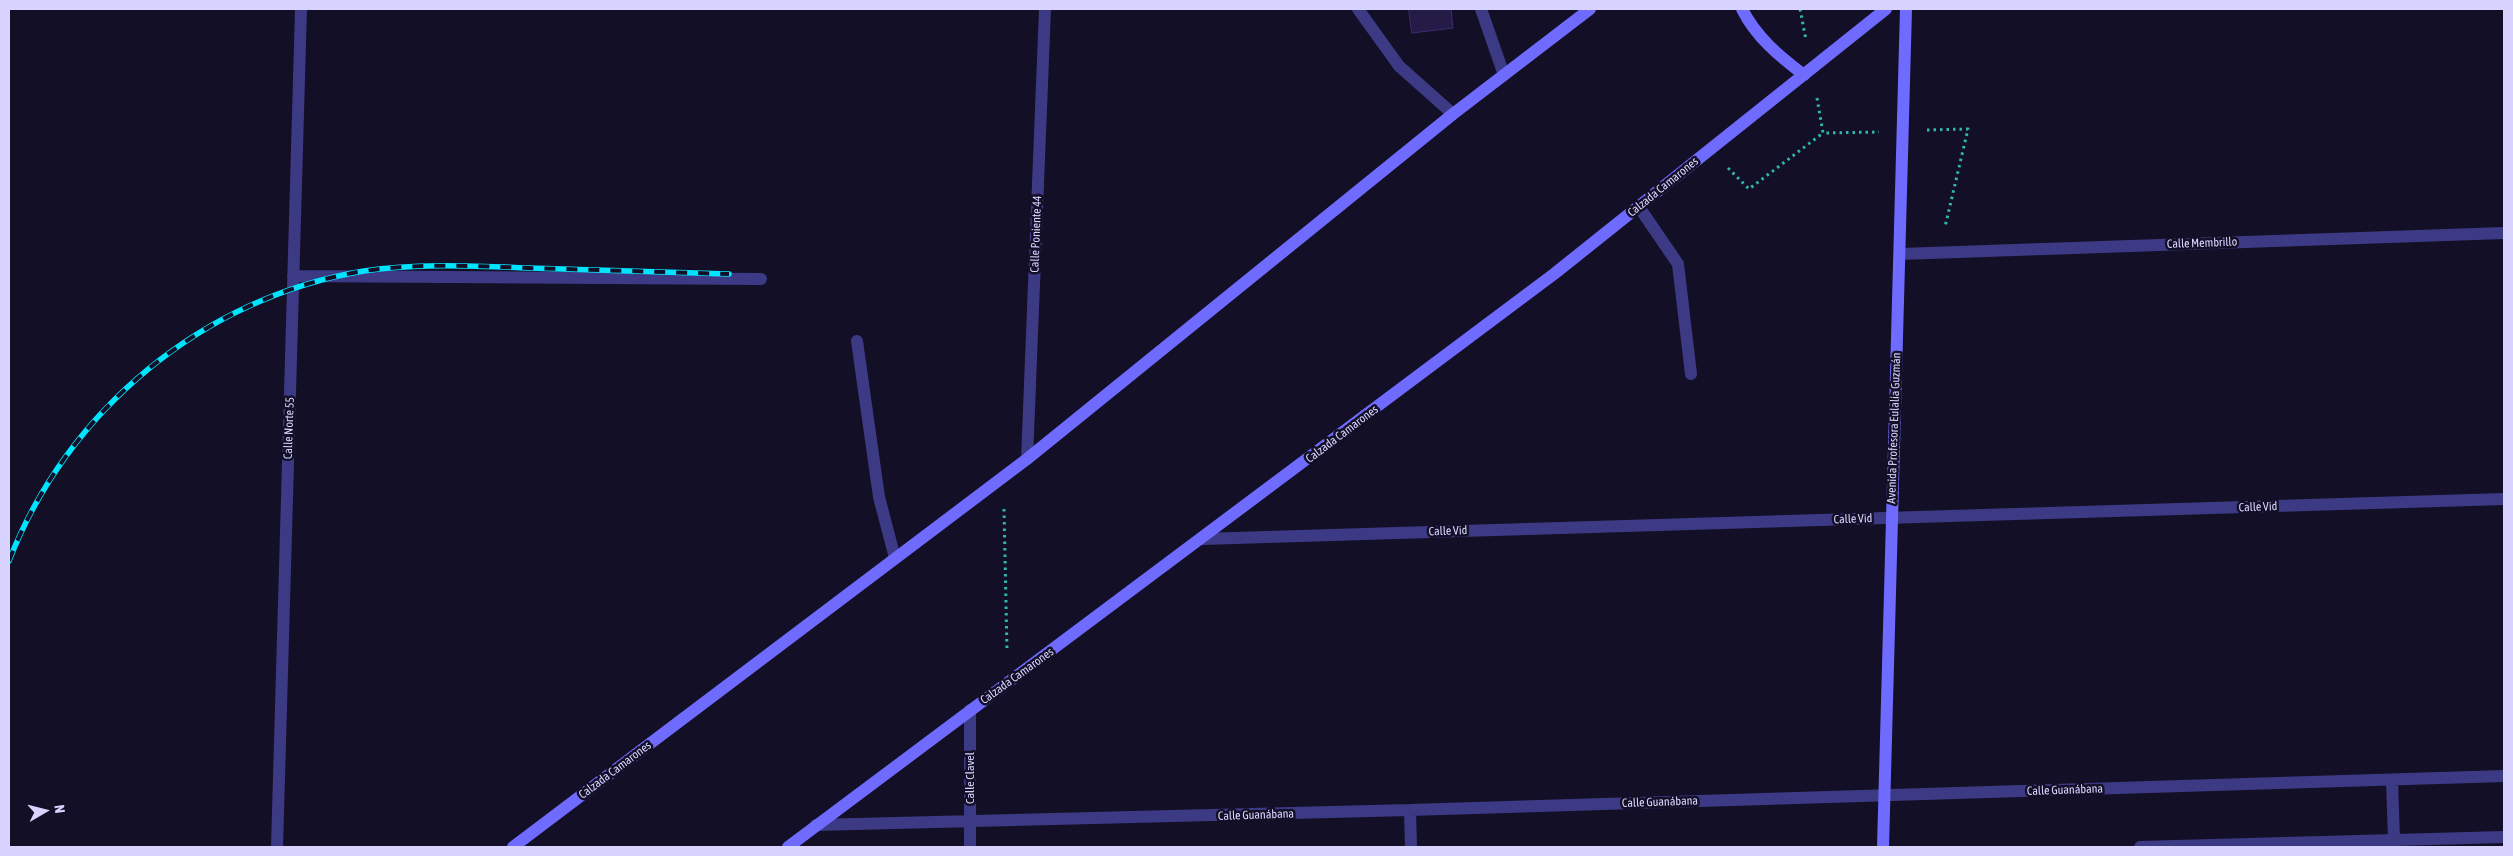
<!DOCTYPE html>
<html>
<head>
<meta charset="utf-8">
<style>
	body { margin:0 }
	#map { position:relative; width:2513px; height:856px; overflow:hidden; background:#130f26; font-family:"Asap Condensed",sans-serif }
	canvas { display:block }
	.frame { position:absolute; inset:0; border:10px solid #d9d4ff; pointer-events:none }
	.north { position:absolute; left:20px; top:786px; width:50px; height:50px; -webkit-text-stroke:4px #130f26; paint-order:stroke; rotate:82deg; font-size:14px; font-weight:700; line-height:20px; text-align:center; color:#d9d4ff }
	.north::after { content:''; display:block; margin:auto; width:18px; height:22px; background:#d9d4ff; clip-path:polygon(50% 0,100% 100%,50% 72%,0 100%) }
</style>
</head>
<body>
<div id="map">
<canvas width="2513" height="856"></canvas>
<div class="frame"></div>
<div class="north">N</div>
</div>
<script>
const ctx = document.querySelector('canvas').getContext('2d');
ctx.lineJoin = 'round';
function fill(path, color) {
  ctx.fillStyle = color;
  ctx.fill(path, 'evenodd');
}
function trace(path, color, width, dash) {
  ctx.strokeStyle = color;
  ctx.lineWidth = width;
  ctx.lineCap = dash ? 'butt' : 'round';
  ctx.setLineDash(dash || []);
  ctx.stroke(path);
}
function write(font, color, halo, rows, align = 'center') {
  ctx.font = font + ' "Asap Condensed",sans-serif';
  ctx.lineWidth = 5;
  ctx.setLineDash([]);
  ctx.textBaseline = 'middle';
  ctx.strokeStyle = halo;
  ctx.fillStyle = color;
  for (const [text, x, y, turn = 0] of rows) {
    ctx.save();
    ctx.translate(x, y);
    ctx.rotate((+turn || 0) * Math.PI / 180);
    ctx.textAlign = isNaN(turn) ? turn : align;
    if (halo) ctx.strokeText(text, 0, 0);
    ctx.fillText(text, 0, 0);
    ctx.restore();
  }
}
const building = new Path2D(`
	M1409,9H1451L1453,28L1412,33Z`);
const path = new Path2D(`
	M1800,9L1806,40
	M1817,98L1823,133L1879,132
	M1927,130L1968,129L1945,227
	M1728,168L1749,189L1823,133
	M1004,509L1007,651`);
const lane = new Path2D(`
	M1358,9L1399,66L1453,114
	M1481,9L1504,75
	M1639,207L1678,264L1691,374
	M293,276L761,279
	M857,341L879,497L895,558
	M277,847L301,9`);
const street = new Path2D(`
	M1900,254L2504,233
	M1027,459L1045,9
	M1202,539L2504,499
	M2392,780L2394,840
	M1410,810L1411,847
	M816,825L1410,810L2504,776
	M970,847V710
	M2140,847L2504,837`);
const secondary = new Path2D(`
	M1742,9C1756,37 1779,56 1804,75
	M513,847L1027,459L1453,114L1590,9
	M788,847L1554,274L1886,9
	M1883,847L1906,9`);
const rail = new Path2D(`
	M9,561C67,410 204,297 364,271C419,263 474,266 529,268C596,270 662,272 729,274`);
const streetNames = [
	["Calzada Camarones",1663,187,-39],
	["Calle Poniente 44",1036,234,-88],
	["Calle Membrillo",2202,243,-2],
	["Calle Norte 55",289,428,-88],
	["Avenida Profesora Eulalia Guzmán",1894,428,-88],
	["Calzada Camarones",1342,434,-37],
	["Calle Vid",2258,507,-2],
	["Calle Vid",1853,519,-2],
	["Calle Vid",1448,531,-2],
	["Calzada Camarones",1017,676,-36],
	["Calzada Camarones",615,770,-37],
	["Calle Clavel",970,778,-90],
	["Calle Guanábana",2065,790,-2],
	["Calle Guanábana",1660,802,-2],
	["Calle Guanábana",1256,815,-2]
];
fill(building, '#241b47');
trace(building, '#3b2d73', 1);
trace(path, '#2fb8b0', 3, [2.5, 4]);
trace(lane, '#3d3a85', 12);
trace(street, '#3d3a85', 12);
trace(secondary, '#6f6bff', 12);
trace(rail, '#00e5ff', 5.5);
trace(rail, '#130f26', 4, [11]);
write('12px', '#d9d4ff', '#130f26', streetNames);
</script>
</body>
</html>
